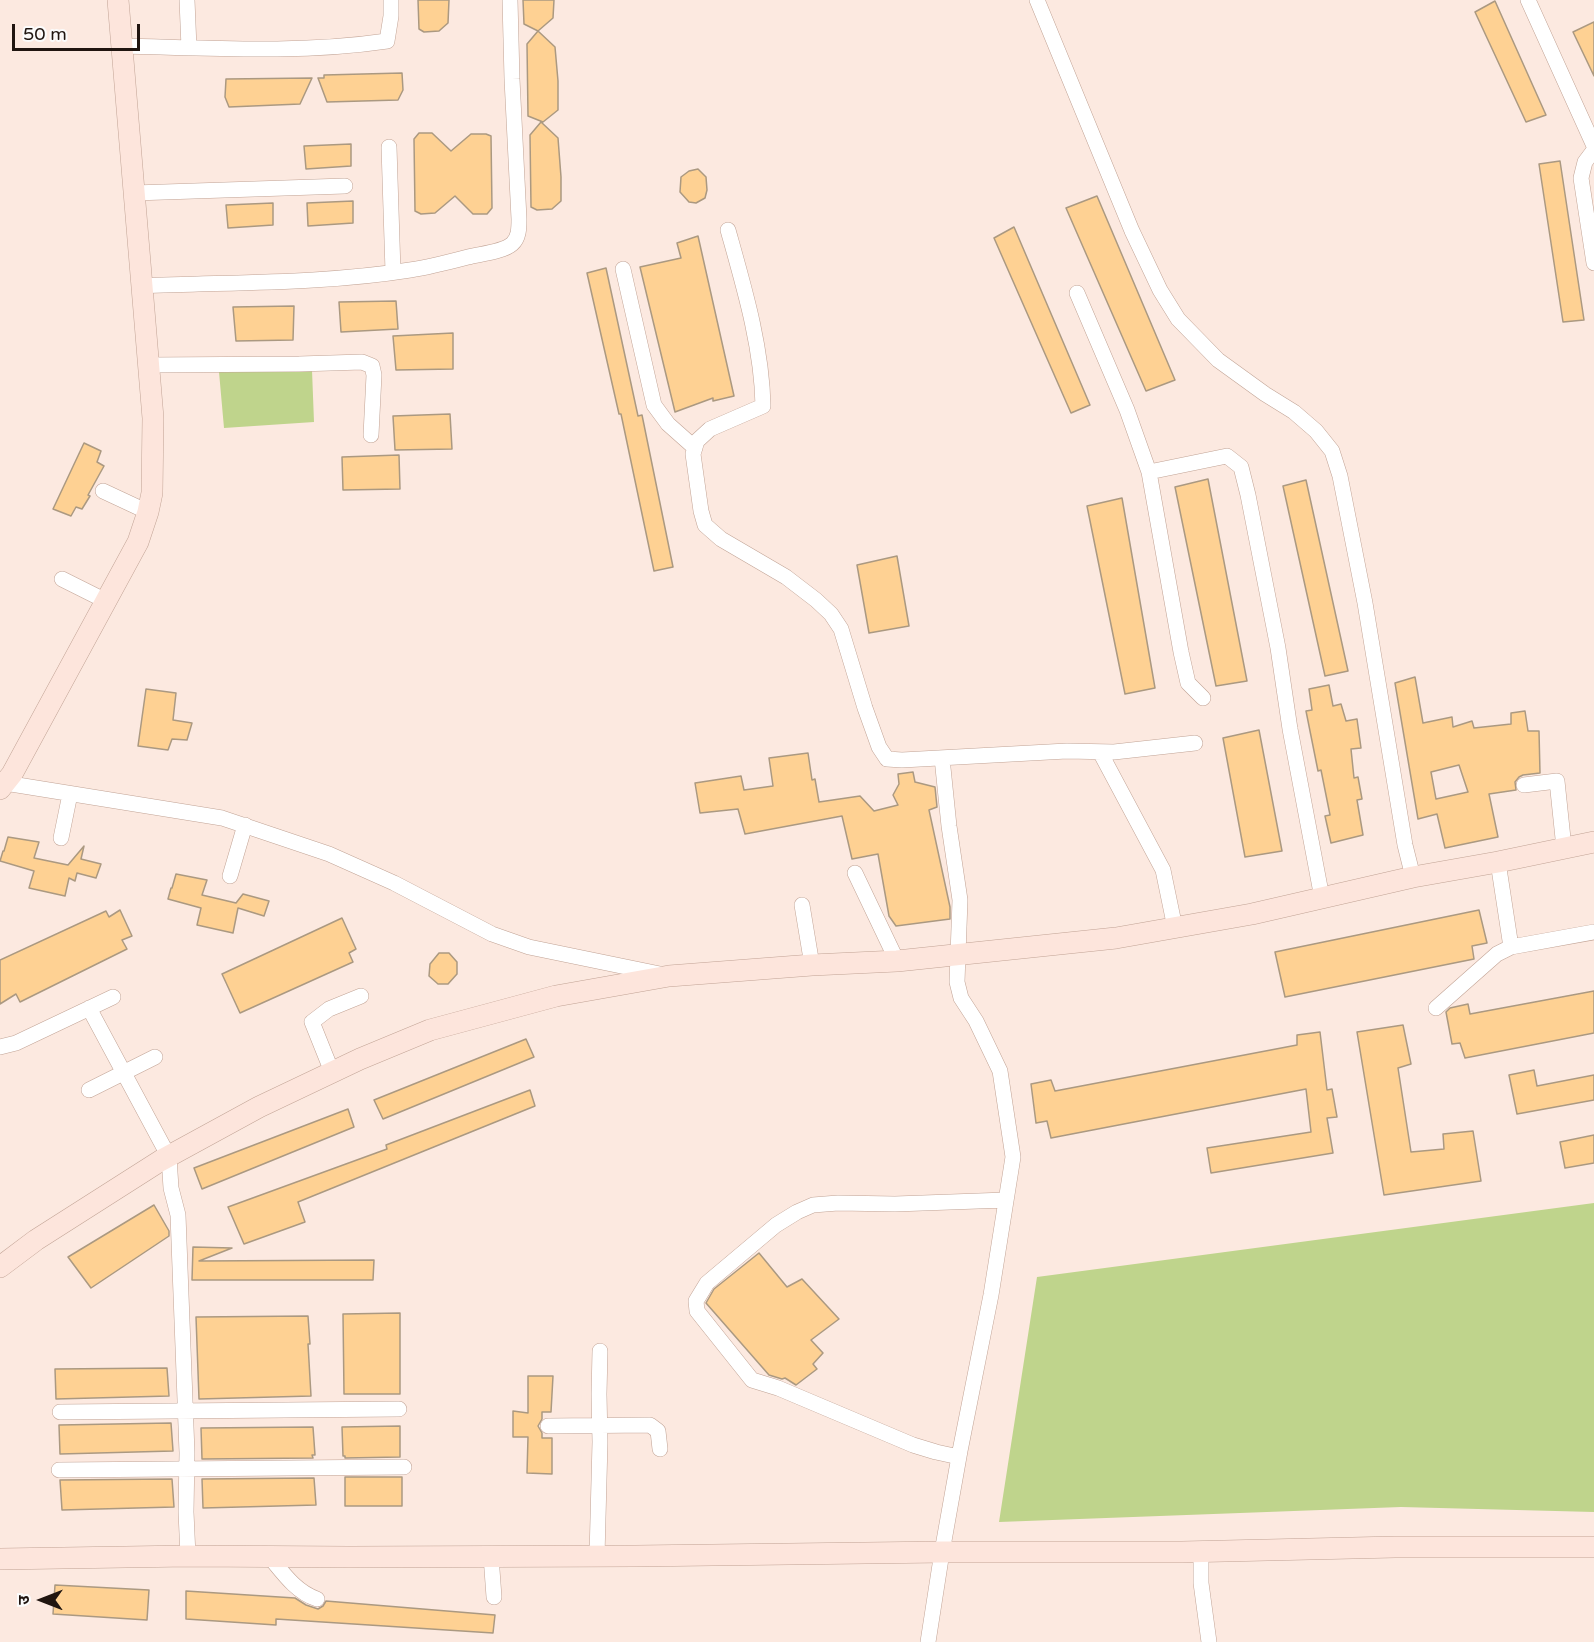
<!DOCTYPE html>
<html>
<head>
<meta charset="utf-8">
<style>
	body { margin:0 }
	#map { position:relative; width:1594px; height:1642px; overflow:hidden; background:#fce9e0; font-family:"Varela Round","Noto Sans Devanagari",sans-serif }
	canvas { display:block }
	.north { position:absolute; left:12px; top:1570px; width:60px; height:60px; -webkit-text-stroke:4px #fbfbfb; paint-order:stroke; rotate:270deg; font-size:16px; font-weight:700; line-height:24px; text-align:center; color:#201510 }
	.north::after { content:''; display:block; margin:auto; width:21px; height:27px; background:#201510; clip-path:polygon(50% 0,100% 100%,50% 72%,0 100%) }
	.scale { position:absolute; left:12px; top:24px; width:128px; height:27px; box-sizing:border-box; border:3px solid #201510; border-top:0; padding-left:8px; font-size:18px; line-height:21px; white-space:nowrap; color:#201510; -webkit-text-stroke:4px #fbfbfb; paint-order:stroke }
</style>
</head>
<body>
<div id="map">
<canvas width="1594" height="1642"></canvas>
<div class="north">उ</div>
<div class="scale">50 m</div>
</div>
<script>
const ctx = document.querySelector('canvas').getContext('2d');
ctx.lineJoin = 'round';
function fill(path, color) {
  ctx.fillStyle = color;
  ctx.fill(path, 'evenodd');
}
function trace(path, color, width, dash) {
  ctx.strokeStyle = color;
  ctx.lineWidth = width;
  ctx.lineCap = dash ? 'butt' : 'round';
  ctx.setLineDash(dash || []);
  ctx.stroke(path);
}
const green = new Path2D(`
	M312,370L314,422L224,428L219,372Z
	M1594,1203V1512L1401,1507L999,1522L1037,1277Z`);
const building = new Path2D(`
	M418,0H449L448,23L439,31L424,32L419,29Z
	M523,0H554L553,18L538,31L555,47L558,81V110L543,122L528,116L527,44L538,31L524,24Z
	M1495,1L1546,115L1526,122L1475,12Z
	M1594,22V76L1573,32Z
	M402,73L403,90L398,100L327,102L318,78H324V75Z
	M312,78L300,104L229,107L225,97L226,79Z
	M541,122L558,138L561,177V201L552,209L537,210L531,207L530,135Z
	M419,133H432L451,151L471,134H486L491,136L492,208L487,214H473L455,196L435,213L421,214L415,211L414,139Z
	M351,144V166L306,169L304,146Z
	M1560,161L1584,320L1563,322L1539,164Z
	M698,169L706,177L707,190L705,198L696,203L689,202L680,192L681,177L689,171Z
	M1097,196L1175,380L1146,391L1066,208Z
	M353,201V223L308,226L307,203Z
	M273,203V225L228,228L226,205Z
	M1014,227L1090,405L1071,413L994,238Z
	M698,236L734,396L713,401V398L675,412L640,267L681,258L677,243Z
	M606,268L638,416L642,415L673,567L654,571L621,414H619L587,273Z
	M396,301L398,329L341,332L339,302Z
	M294,306L293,340L236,341L233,307Z
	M453,333V369L396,370L393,336Z
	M450,414L452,449L395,450L393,416Z
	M84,443L101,451L97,462L104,466L88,495L90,496L82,509L76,507L71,516L53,509Z
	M399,455L400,489L343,490L342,457Z
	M1208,479L1247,681L1216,686L1175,487Z
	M1306,480L1348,671L1325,676L1283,486Z
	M1122,498L1155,688L1125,694L1087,506Z
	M897,556L909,626L869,633L857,565Z
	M1415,677L1423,723L1452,717L1453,727L1472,721L1474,728L1511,724V713L1525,711L1528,731H1539L1540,773L1523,775L1519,777L1515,782L1516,790L1489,794L1498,837L1445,848L1437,814L1418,819L1395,683ZM1459,765L1468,792L1436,799L1431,772Z
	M1329,685L1333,706L1341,704L1346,721L1357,719L1361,748L1351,749L1354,778L1358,777L1362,799L1357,800L1363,835L1331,843L1325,816L1330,815L1321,770L1318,771L1306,711L1312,710L1309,689Z
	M146,689L176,693L173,720L192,723L187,740L172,739L168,750L138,746Z
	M1259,730L1282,851L1245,857L1223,738Z
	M808,753L812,780L815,779L819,802L860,796L874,811L898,805L893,795L899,784L898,774L913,772L915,782L935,787L937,807L929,810L950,907V919L896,926L889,916L878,854L852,859L842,816L745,834L738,809L700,813L695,783L741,776L744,790L773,786L769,758Z
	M8,837L39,842L34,858L68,865L84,846L81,859L101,864L96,878L77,873L75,881L69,878L65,896L29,888L34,871L0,861L3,851H4Z
	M176,874L207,880L202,895L236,903L243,894L269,901L264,916L238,908L233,933L197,925L201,908L168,899L171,888H172Z
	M120,910L132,936L122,940L127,949L20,1002L16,994L0,1004V960L106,911L109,917Z
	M1479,910L1487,943L1472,946L1474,959L1285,997L1275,952Z
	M342,918L356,949L349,953L353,962L240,1013L222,974Z
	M439,953H449L457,962V974L448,984H438L429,976L430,964Z
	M1594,991V1033L1465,1058L1460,1043L1452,1044L1446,1012L1450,1008L1468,1004L1470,1014Z
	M1403,1025L1411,1064L1398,1068L1411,1152L1444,1149L1443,1134L1473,1131L1481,1181L1384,1195L1357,1032Z
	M1320,1032L1327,1090L1332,1089L1337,1117L1327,1118L1333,1153L1211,1173L1207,1148L1311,1132L1306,1089L1051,1138L1047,1121L1036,1123L1031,1084L1051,1080L1055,1091L1297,1045V1035Z
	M526,1039L534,1057L383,1119L374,1100Z
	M1534,1070L1537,1086L1594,1075V1100L1517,1114L1509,1075Z
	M530,1090L535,1106L298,1202L305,1222L244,1244L228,1207L387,1149L386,1145Z
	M348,1109L354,1127L202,1189L194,1168Z
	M1594,1135V1163L1565,1168L1560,1142Z
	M154,1205L169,1231V1236L91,1288L68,1257Z
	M193,1247L232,1248L199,1261L374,1260L373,1280H192Z
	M759,1253L787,1287L802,1279L839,1319L811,1340L823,1353L813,1364L817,1369L796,1385L785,1378L782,1379L769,1375L706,1303L714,1289Z
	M400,1313V1394H344L343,1314Z
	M308,1316L310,1344H308L311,1396L199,1399L196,1317Z
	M167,1368L169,1396L56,1399L55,1369Z
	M528,1376H553L551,1412H542V1419L538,1426L542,1433V1438H552V1474L527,1473L528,1437H513V1411L528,1413Z
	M171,1423L173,1451L60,1454L59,1425Z
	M400,1426V1457L345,1458V1456H343L342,1427Z
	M313,1427L315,1455H312L313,1458L202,1459L201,1428Z
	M345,1477H402V1506H345Z
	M314,1478L316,1505L203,1508L202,1479Z
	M172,1479L174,1507L62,1510L60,1480Z
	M55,1585L149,1590L147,1620L53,1614Z
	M186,1591L295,1598L306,1605L318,1609L323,1606L326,1601L495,1615L493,1633L276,1619V1625L186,1619Z`);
const street = new Path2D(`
	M187,0L189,48
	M1037,0L1132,231L1160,290L1178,319L1218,360L1265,394L1294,412L1316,431L1332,451L1340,476L1365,603L1405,845L1413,877
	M1528,0L1594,146
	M122,46C210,48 299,54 387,41L391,16V0
	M389,147L393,272
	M1594,150L1585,162L1581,178L1594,263
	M134,193L345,186
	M728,230C744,287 762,347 763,406L710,429L697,441L693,454L701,511L705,525L721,539L786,577L816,600L831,614L841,629L865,708L879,747L887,759L902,760L1067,751L1114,752L1195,743
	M623,269L654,405L668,424L695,448
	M142,286C231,282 322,284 410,270C430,267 449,262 468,257C479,254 503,252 512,244C519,238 519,228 519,219L512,79L510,0
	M1077,293L1127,410L1149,472L1227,456L1241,467L1248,495L1278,648L1290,729L1322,898
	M149,365L299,364L362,362L372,366L374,375L371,435
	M1149,472L1181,652L1188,683L1203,698
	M103,491L148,512
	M62,579L106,601
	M1100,752L1163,870L1175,928
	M5,783L222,818L329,854L394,883L492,934L529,947L660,974
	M1524,785L1557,781L1564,848
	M61,838L70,794
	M855,873L897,961
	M230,876L245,825
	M802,905L812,965
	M1511,947L1594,932
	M89,1008L169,1157L171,1188L178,1215L187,1453L186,1512L188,1556
	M1436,1008L1497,954L1511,947L1498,862
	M0,1047L16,1043L113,997
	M332,1072L312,1022L329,1009L361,996
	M89,1090L155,1057
	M60,1412L399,1409
	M548,1426L650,1425L658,1431L660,1449
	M959,1457L936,1452L913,1445L778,1388L752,1380L697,1311L696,1301L707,1283L776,1225L797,1212L813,1205L838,1203L895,1204L1006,1200
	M59,1470L404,1467
	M1201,1551V1583L1209,1642
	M269,1556C283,1573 296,1592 317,1599
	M491,1556L494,1597
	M597,1556L600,1442L599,1394L600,1351
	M928,1642L942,1552L960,1451L991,1295L1013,1157L1000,1071L976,1021L961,998L957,982L960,900L949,826L942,758`);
const secondary = new Path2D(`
	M0,789L12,774L138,542L148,512L152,493L153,418L118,0
	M0,1267L36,1240L160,1161L259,1107L360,1059L430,1030L556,996L669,976L812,965L897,961L1116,938L1252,914L1413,877L1498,862L1594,842
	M0,1559L188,1556L349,1557L636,1556L942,1552H1182L1395,1547H1594`);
fill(green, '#bfd48c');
fill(building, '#fed193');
trace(building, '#ab9981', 1.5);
trace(street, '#c1a395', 16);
trace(secondary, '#c1a395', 22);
trace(street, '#fff', 15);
trace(secondary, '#fde5dc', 21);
</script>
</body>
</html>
